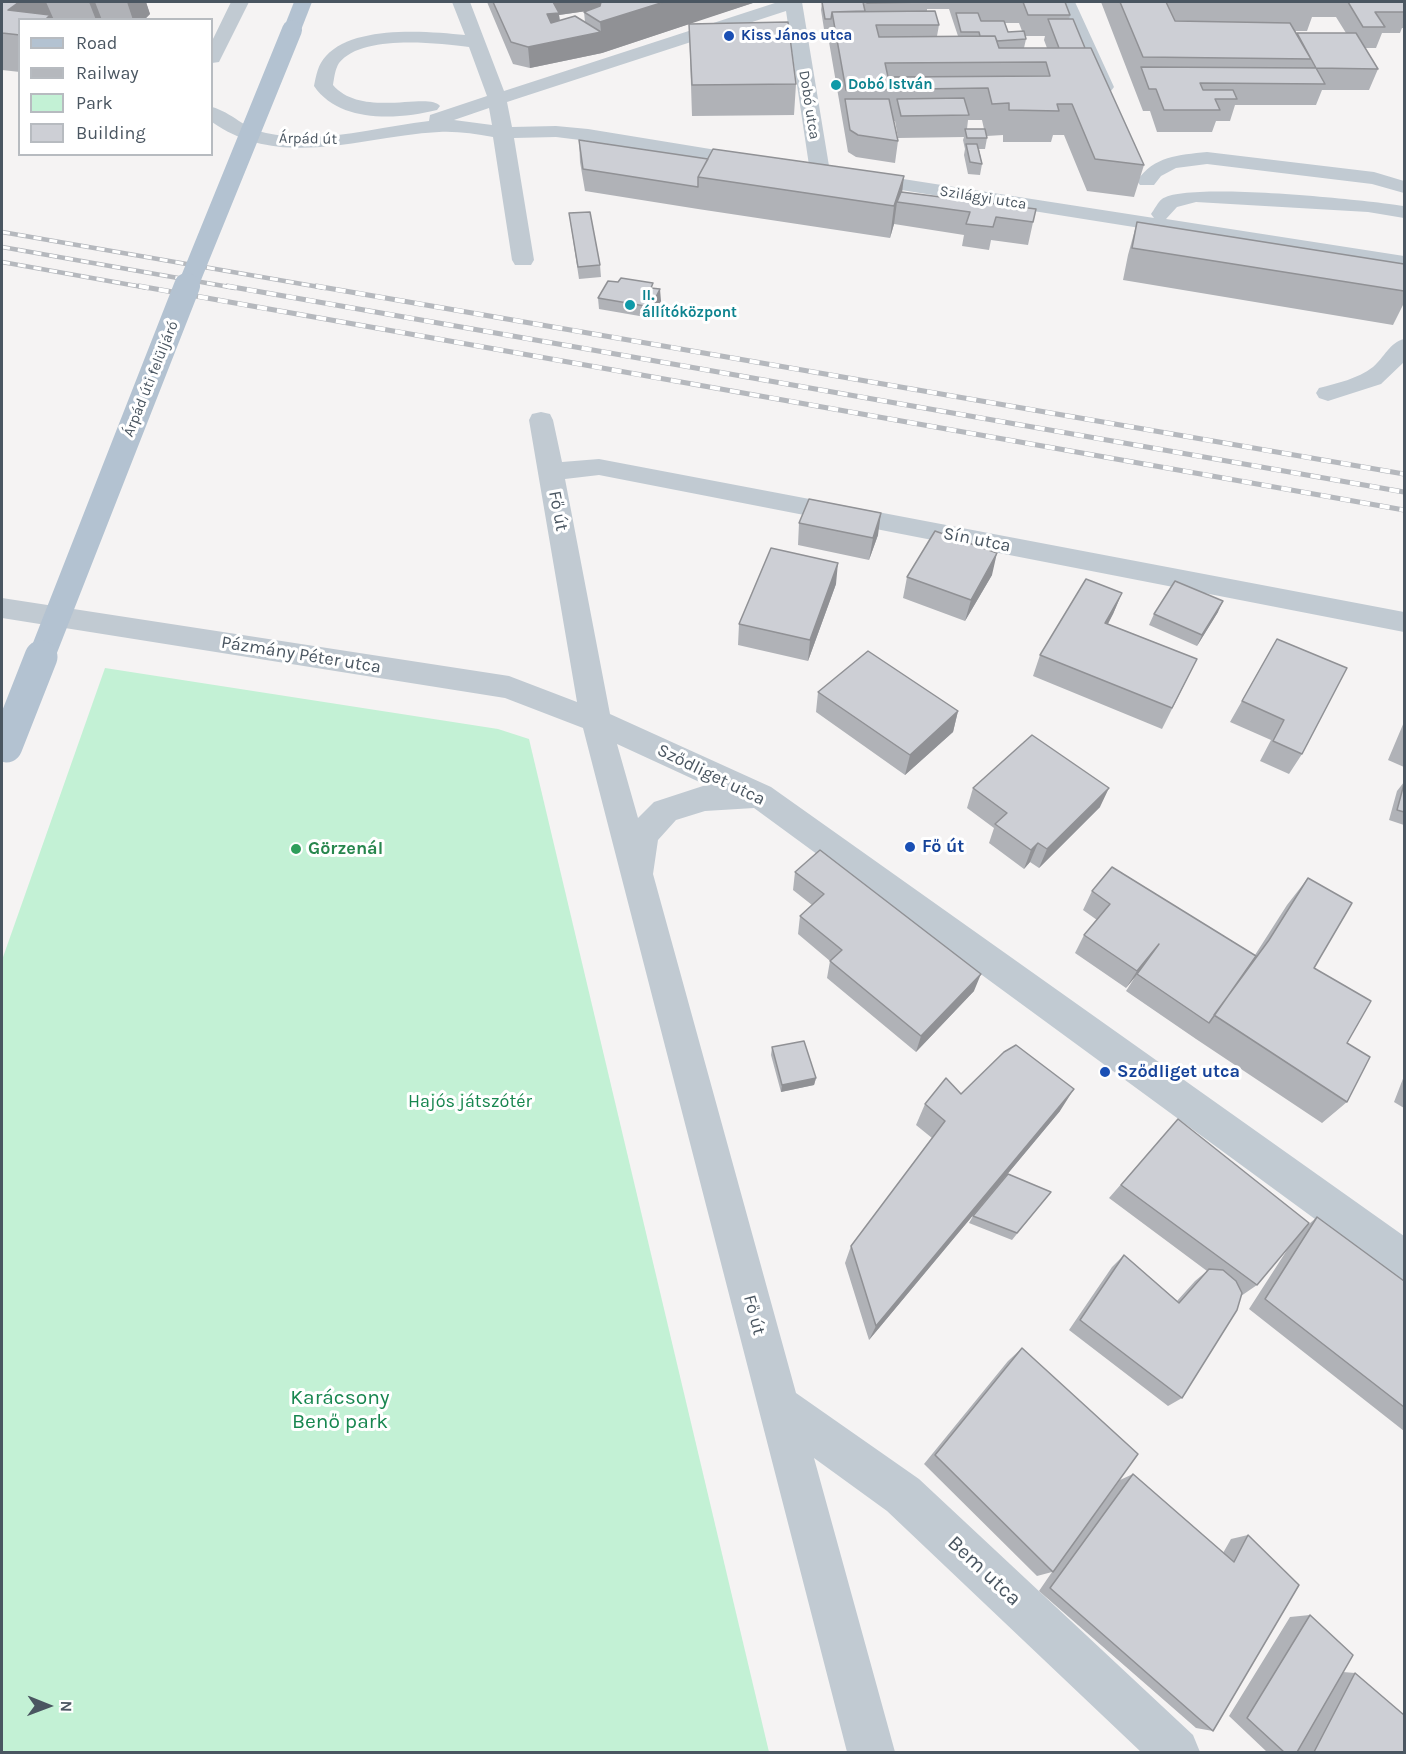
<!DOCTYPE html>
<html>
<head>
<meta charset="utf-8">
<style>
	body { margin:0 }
	#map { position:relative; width:1406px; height:1754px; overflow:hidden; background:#f5f3f3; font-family:Karla,sans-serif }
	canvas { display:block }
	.frame { position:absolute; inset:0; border:3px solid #4a5661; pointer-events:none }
	.legend { position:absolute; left:18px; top:18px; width:195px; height:138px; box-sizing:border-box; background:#fff; border:2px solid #b7bbc0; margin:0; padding:8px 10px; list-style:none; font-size:18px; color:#4a5661 }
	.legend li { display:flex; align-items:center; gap:12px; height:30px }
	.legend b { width:30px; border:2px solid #b7bbc0 }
	.north { position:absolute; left:18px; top:1676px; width:60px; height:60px; -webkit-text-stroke:4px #fff; paint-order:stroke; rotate:91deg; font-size:16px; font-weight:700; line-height:24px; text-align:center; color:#4a5661 }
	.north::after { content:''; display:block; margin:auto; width:21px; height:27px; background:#4a5661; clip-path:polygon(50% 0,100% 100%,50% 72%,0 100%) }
</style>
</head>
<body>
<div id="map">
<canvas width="1406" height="1754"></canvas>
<div class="frame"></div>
<ul class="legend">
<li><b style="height:8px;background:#b3c2d1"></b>Road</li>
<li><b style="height:8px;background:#b5b8bd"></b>Railway</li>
<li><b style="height:16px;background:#c3f1d5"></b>Park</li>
<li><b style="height:16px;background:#cdcfd5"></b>Building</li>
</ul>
<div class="north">N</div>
</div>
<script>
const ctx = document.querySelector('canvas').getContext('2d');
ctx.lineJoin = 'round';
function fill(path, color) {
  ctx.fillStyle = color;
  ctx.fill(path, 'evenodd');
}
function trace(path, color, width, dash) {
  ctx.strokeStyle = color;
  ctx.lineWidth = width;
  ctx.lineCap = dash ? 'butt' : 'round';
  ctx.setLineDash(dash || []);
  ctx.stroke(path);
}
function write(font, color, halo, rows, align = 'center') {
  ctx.font = font + ' Karla,sans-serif';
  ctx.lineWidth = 6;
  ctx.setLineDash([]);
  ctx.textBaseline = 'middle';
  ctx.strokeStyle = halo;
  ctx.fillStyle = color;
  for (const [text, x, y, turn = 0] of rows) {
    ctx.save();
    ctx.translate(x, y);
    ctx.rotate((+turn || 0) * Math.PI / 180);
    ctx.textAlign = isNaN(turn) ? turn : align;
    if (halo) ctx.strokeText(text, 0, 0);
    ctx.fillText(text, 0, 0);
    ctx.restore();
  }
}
const green = new Path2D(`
	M105,668L498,729L529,739L769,1752H2V960Z`);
const minor = new Path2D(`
	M231,2H249L219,62L212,63V41Z
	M452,2H470L504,91L778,2H802L830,172L827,176H813L810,172L786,11L507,102L512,127L556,126L588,129L753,156L760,158L763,162L760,166L753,168L588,141L556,137L514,138L534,260L531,265H515L512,260L493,137C475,134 457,131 439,132C362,136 281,171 212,122V107C231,112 245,129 266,133C319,145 376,127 429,121L430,115L487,96L469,47C436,43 362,34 339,63C335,69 334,79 333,85C362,119 429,91 440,106L437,110C397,120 339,123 314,86C316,76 318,64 326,56C354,25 426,31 465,35ZM489,108L492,125L454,120Z
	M1058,2H1075L1114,87L1111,91H1097L1094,87Z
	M1207,152L1374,172L1404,181V193L1372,184L1207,164L1176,168L1161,176L1154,185H1140L1137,181C1154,156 1178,155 1207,152Z
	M858,172L1154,218L1151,214C1154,210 1158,202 1162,199C1186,181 1367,200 1404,206V218L1368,212L1196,202L1177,207L1166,219L1404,256V270L851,182L848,178L851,174Z
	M1404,339V362L1381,384L1328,401L1319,398L1316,393L1319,388C1338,383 1357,379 1373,367C1384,358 1390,342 1404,339Z
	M541,412L550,414L553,420L562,462L599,459L1404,612V632L599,475L565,479L610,714L771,787L1404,1236V1280L1390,1274L754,808L705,811L676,820L658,840L653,874L796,1393L919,1479L1193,1735L1200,1752H1141L887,1511L814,1458L895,1752H847L583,728L505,698L2,618V598L509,676L577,702L529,420L532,414ZM617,744L706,785L654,802L638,818Z`);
const major = new Path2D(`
	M294,2H312L301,30L292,35L283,30Z`);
const railFar1 = new Path2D(`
	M2,232L325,288
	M2,247L235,288
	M2,262L148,288`);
const rail = new Path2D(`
	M139,286L1404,510
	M227,286L1404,492
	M316,286L1404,474`);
const majorBridgeFar2 = new Path2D(`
	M187,288L292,30`);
const majorBridgeFar1 = new Path2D(`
	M41,658L187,286`);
const majorBridge = new Path2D(`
	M6,746L41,657`);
const wall = new Path2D(`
	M2,2H146L150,14L144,20H20V72L2,70Z
	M487,2H756L690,23L796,84L794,115L692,116L689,24L602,53L530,68L513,64ZM587,11L584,12L585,22L560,20L559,15Z
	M822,2H1065L1070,15L1069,19L1144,165L1134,197L1087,191L1064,135H1053L1051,142H1003V135L987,136V138L985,149H979L982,164L980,175L968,174L964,155L965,149L963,140L964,137L898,138L895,121H894L898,141L895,163L856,157L848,152L829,42L830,29H824L821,10ZM927,9H949L958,36H937L939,25L927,11ZM1005,23H1019L1022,31L1008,32ZM1025,36H1045L1044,40L1047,48H1024L1026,39ZM968,120H982L984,129H967Z
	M1101,2H1404V28H1402L1400,33H1382L1376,48H1365L1378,69L1369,90H1322L1316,105H1235L1230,121H1216L1212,132H1157L1150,111H1143ZM1312,17H1336L1346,33H1296L1295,31H1307Z
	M579,140L902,192L1036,209L1028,245L991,240L989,250L962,246L964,235L894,224L890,238L698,209L585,191L580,162Z
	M569,213L600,265L601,277L579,279Z
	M1137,222L1404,264V303L1393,325L1123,280L1128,255Z
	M653,288L661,301L651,318L599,309L598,298Z
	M799,523L878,535L869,560L798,545Z
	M992,575L965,621L903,598L907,577Z
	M836,584L808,661L738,645L739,624Z
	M1122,593L1113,614L1108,624L1197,659L1162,729L1033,676L1040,655Z
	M1218,612L1197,646L1149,625L1154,614Z
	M1277,639L1302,754L1289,774L1260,761L1271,740L1230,722Z
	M818,692L958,711L953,732L905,775L816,712Z
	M1404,722V767L1388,760Z
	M1404,782V825L1389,820L1397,791Z
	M973,788L1100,807L1039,868L1030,862L1024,869L989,843L994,828L967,808Z
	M795,872L974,991L916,1052L827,978L830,961L798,934L800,916L812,905L793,890Z
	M1308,878L1314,968L1347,1043V1102L1322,1123L1196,1039L1126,991L1135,977L1126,988L1075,953L1084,935L1097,920L1083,910L1092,891L1255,955L1287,905Z
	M772,1047L816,1078L814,1085L781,1092L771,1055Z
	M1404,1076V1108L1394,1102Z
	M961,1094L1060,1111L869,1340L845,1263L851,1246L932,1138L916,1125L925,1104Z
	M1178,1119L1309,1224L1317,1217L1404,1281V1431L1249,1309L1289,1247L1257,1285L1241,1296L1182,1398L1168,1406L1069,1330L1112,1267L1124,1255L1177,1301L1195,1281L1207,1271L1109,1198Z
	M1051,1192L1012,1240L969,1223L973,1216Z
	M1022,1348L1095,1514L1120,1480L1133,1474L1223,1553L1231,1539L1248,1535L1213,1731L1196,1728L1039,1591L1052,1572L1037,1576L924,1464L1008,1361Z
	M1310,1615L1343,1672L1355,1673L1404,1752H1267L1229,1716L1290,1617Z`);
const shadedWall = new Path2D(`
	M19,2H46L54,20H20L8,10Z
	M89,2H95L102,20H96Z
	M127,2H146L150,14L144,20H133Z
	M551,2H642V3L559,15L561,34L549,36L547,14Z
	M664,2H756L602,53L530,68L528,47L601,32L600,22Z
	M904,176L901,202H897L894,224L890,238L894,206Z
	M660,289L661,301L651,318V307Z
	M881,513L878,535L869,560L873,538Z
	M997,553L992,575L965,621L971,600Z
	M838,563L836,584L808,661L810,640Z
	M1122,593L1113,614L1097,644L1105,623Z
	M1223,601L1218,612L1197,646L1202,635Z
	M958,711L953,732L905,775L910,755Z
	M1109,788L1100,807L1039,868L1047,849Z
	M1038,843L1030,862L1024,869L1031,850Z
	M1159,944L1135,977L1126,988L1137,971Z
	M981,974L974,991L916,1052L921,1036Z
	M816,1078L814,1085L781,1092L782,1085Z
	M1074,1089L1060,1111L869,1340L876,1326Z`);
const building = new Path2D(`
	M2,2H19L8,10L50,15L45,20H20V35L2,33Z
	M493,2H553L559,13L547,14L551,23L575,16L601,32L528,47L511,42Z
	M601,2H664L600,22L584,12L600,6Z
	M822,2H863L865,11L832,12L831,19H825Z
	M866,2H928L867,3Z
	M956,2H1065L1070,15H1028L1023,2Z
	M1120,2H1166L1175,21L1290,23L1311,59L1143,57Z
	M1348,2H1404V12H1375L1385,27H1363Z
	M935,11L939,25H876L879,37L995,36L999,48H1091L1144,165L1095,159L1072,104H1057L1059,111L1009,110V103L992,104L988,88L846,90L832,12ZM1046,62L1050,76L888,77L885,63Z
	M956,13H978L981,21H1004L1008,32L1024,31L1026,39L997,41L995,36H980L979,32H961Z
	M1048,19H1073L1085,48H1059Z
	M788,22L796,84L692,85L689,24Z
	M1297,33H1356L1378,69L1316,68Z
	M1141,67L1316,68L1325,84L1200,83L1203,90H1233L1237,99H1215L1220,110H1164L1156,89H1149Z
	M964,98L969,115L901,116L897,99Z
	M845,99H889L898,141L858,135L850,130Z
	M965,129H985L987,138H967Z
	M579,140L708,159L698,177V187L583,169Z
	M966,144H977L982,164L970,162Z
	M713,149L904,176L894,206L698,177Z
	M901,192L1036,209L1033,222L996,217L993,227L966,224L970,212L897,202Z
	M590,212L600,265L578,267L569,213Z
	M1137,222L1404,264V291L1132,248Z
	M621,278L653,283L651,288L660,289L651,307L598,298L608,281L618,282Z
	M809,499L881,513L873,538L799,523Z
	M935,531L997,553L971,600L907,577Z
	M771,548L838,563L810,640L739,624Z
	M1086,579L1122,593L1105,623L1197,659L1172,708L1040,655Z
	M1175,581L1223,601L1202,635L1154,614Z
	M1277,639L1347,668L1302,754L1273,741L1284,720L1242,701Z
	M868,651L958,711L910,755L818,692Z
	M1032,735L1109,788L1047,849L1038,843L1031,850L995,824L1007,813L973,788Z
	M1404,784V812L1397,810Z
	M820,850L981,974L921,1036L830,961L842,950L800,916L824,894L795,872Z
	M1112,867L1256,956L1209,1023L1137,974L1159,944L1137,971L1084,935L1110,904L1092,891Z
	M1308,878L1352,903L1314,968L1371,1001L1347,1043L1370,1057L1347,1102L1214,1015L1269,940Z
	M804,1041L816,1078L782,1085L772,1047Z
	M1016,1045L1074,1089L876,1326L851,1246L945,1121L925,1104L946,1078L961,1094L1004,1052Z
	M1178,1119L1309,1223L1257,1285L1121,1185Z
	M1008,1174L1051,1192L1017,1233L973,1216Z
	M1317,1217L1404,1281V1407L1265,1299Z
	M1124,1255L1179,1303L1209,1269L1223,1270L1236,1281L1242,1293L1237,1310L1182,1398L1080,1320Z
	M1022,1348L1138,1454L1053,1572L935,1455Z
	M1133,1474L1234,1562L1248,1535L1299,1585L1213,1731L1050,1588Z
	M1310,1615L1353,1655L1297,1752H1284L1247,1718Z
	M1355,1673L1404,1715V1752H1314Z`);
const markers = [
	[729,36,6,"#1a4fb4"],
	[836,85,6,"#0f9aa8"],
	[630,305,6,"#0f9aa8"],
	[910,847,6,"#1a4fb4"],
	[296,849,6,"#2e9e5b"],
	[1105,1072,6,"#1a4fb4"]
];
const farTransitnames = [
	["Kiss János utca",741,36]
];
const farCulturenames = [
	["Dobó István",848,85],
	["II.",642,296],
	["állítóközpont",642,313]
];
const farStreetnames = [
	["Dobó utca",809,105,81],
	["Árpád út",308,139,1],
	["Szilágyi utca",983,198,9],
	["Árpád úti felüljáró",151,379,-68]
];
const streetNames = [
	["Fő út",558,511,79],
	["Sín utca",977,540,11],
	["Pázmány Péter utca",301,655,9],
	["Sződliget utca",711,775,26],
	["Fő út",754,1315,75]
];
const transitNames = [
	["Fő út",922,847],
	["Sződliget utca",1117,1072]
];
const leisureNames = [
	["Görzenál",308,849]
];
const parkNames = [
	["Hajós játszótér",470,1102]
];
const nearParknames = [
	["Karácsony",340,1398],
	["Benő park",340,1422]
];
const nearStreetnames = [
	["Bem utca",984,1571,43]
];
fill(green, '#c3f1d5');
fill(minor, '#c1cad2');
fill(major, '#b3c2d1');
trace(railFar1, '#b5b8bd', 4.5);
trace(rail, '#b5b8bd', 5);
trace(railFar1, '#fff', 3, [8]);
trace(rail, '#fff', 4, [10]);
trace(majorBridgeFar2, '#b3c2d1', 20);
trace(majorBridgeFar1, '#b3c2d1', 26);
trace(majorBridge, '#b3c2d1', 33);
fill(wall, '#b0b2b7');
fill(shadedWall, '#909195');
fill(building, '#cdcfd5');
trace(building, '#909195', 1.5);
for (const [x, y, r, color] of markers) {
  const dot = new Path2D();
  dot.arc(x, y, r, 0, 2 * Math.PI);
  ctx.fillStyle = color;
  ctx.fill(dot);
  trace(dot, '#fff', 2);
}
write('bold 15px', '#164399', '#fff', farTransitnames, 'left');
write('bold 15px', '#0d838f', '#fff', farCulturenames, 'left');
write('15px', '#4a5661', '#fff', farStreetnames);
write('18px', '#4a5661', '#fff', streetNames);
write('bold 18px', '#164399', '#fff', transitNames, 'left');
write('bold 18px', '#27864d', '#fff', leisureNames, 'left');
write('18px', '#17864f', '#fff', parkNames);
write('21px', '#17864f', '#fff', nearParknames);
write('21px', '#4a5661', '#fff', nearStreetnames);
</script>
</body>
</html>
